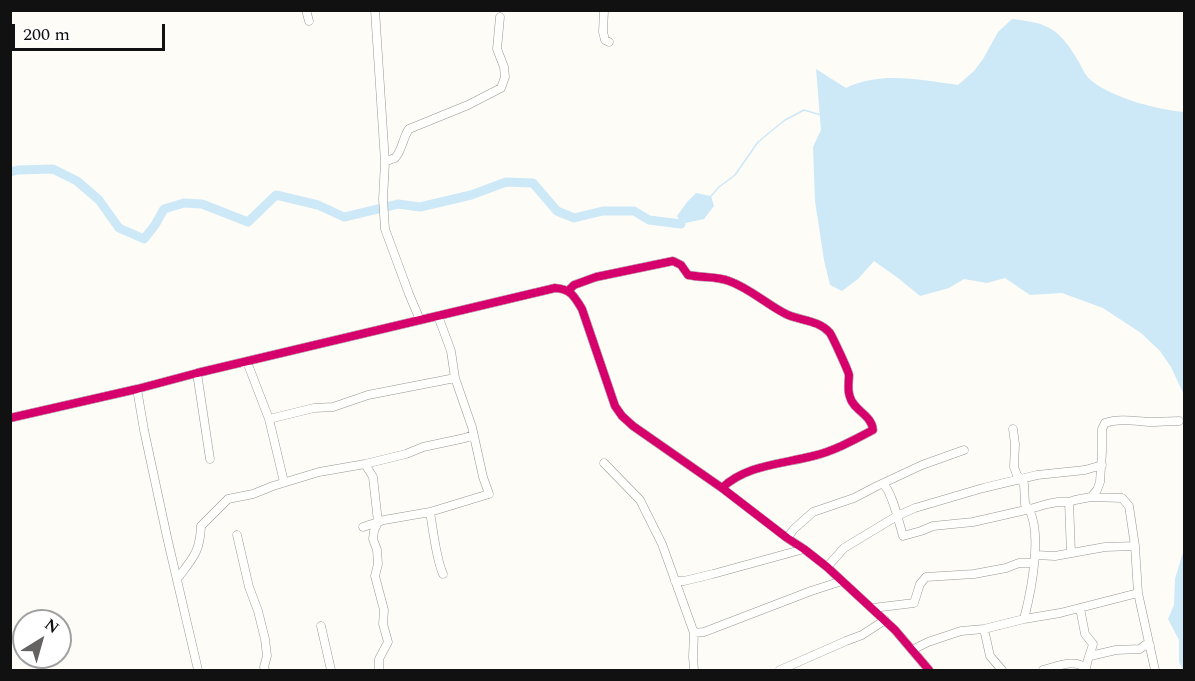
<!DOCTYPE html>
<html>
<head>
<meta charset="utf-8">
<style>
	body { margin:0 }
	#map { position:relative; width:1195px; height:681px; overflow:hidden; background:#fdfcf7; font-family:Spectral,serif }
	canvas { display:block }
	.frame { position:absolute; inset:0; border:12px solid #111; pointer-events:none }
	.north { position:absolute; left:12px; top:609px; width:60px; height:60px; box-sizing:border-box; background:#fff; border:2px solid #a0a0a0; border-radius:50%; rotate:37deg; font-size:16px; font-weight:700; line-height:24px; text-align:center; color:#111 }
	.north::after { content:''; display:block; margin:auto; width:21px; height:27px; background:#646362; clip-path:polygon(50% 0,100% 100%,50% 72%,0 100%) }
	.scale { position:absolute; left:12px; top:24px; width:153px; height:27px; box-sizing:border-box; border:3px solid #111; border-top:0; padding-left:8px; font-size:18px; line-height:21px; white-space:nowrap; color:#111; -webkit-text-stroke:4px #fff; paint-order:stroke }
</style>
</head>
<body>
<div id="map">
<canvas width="1195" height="681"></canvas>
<div class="frame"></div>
<div class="north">N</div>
<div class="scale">200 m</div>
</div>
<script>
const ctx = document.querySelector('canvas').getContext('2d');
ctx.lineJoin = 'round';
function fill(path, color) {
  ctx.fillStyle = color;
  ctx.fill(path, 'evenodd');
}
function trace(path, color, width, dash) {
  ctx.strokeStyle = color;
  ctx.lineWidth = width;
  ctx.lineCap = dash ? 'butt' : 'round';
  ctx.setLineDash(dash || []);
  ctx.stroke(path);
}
const water = new Path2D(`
	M1012,19C1050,23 1059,29 1079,62C1082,68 1086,77 1092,81C1113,98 1158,110 1184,112V395L1171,367L1160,351L1141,333L1103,308L1062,293L1030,295L1005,278L987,283L964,279L949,288L920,296L898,278L874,261L858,279L842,291L830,285L824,260L815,201L813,147L821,130L816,69L846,88C881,71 921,80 958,85L974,71L983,59L998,32Z
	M696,193L711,196L714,206L704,219L681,224L677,216L687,202Z
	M1184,549V670H1183L1179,662V640L1168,619L1174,605L1175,579Z`);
const stream = new Path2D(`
	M711,196L719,187L735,175L758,142L785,120L804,110L821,115`);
const river = new Path2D(`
	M10,172L18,170L53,169L77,181L99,200L119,228L144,239L155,225L164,209L184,203L202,204L248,222L276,195L318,205L344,217L398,204L420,207L471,195L506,182L533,183L557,211L574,218L603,211H634L649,220L681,224`);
const minor = new Path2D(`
	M306,10L309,21
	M375,10L385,162L383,199L385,229L409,294L420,320
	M604,10L603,32L605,40L609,42
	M385,162C385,162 394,158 395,158C402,151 403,137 409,129L468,105L501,88L505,77L504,67L497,49L500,17
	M568,291L574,285L596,277L673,261L681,265L688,275C702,278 716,276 729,281C749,288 765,303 784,313C798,321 818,319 830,333C833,338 848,370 849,375C849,382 847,389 850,397C853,410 872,415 873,430C854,440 834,451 813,456C782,464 746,465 722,488
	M247,362L269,419L284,482
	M197,373L210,459
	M137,389L144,430L167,537L198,670
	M10,418L137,389L197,373L555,288C571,289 574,296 582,309L615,406L622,416L633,426L722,488L787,538L804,549L827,567L895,630L929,670
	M269,419L314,408L333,407L368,395L455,378
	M1013,429L1015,444L1014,467L1017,475L1024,484L1025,504C1045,525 1031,592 1024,619
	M604,463L640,500L662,544L694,633L693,657L694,670
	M365,464L373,477L378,522L374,531L373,539L377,550L378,564L375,576L384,610L383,624L388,642L379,659V670
	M883,484C892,491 899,523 903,536L921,531L933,526L973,522L1030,509L1047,504L1058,502H1069L1075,500L1091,497L1122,498L1129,506L1135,546L1138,593L1155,670
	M1091,497L1097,490L1100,482L1102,452V429L1105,423C1119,418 1135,421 1149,422C1159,422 1169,421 1179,421
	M1069,502L1071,553
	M430,512C433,529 436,559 443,574
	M363,527L384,520L430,512L489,494L483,477L472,427L455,378L451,351L438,316
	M237,535L249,587L258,611L265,639L267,656L264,667L265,670
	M787,538L794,529L813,512L854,498L877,486L922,465L964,450
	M1035,555L1055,556L1105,547L1135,546
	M827,567L844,548L897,516L915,508L983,488L1037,475L1085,470L1102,465
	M177,579C192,559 200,553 201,526L228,499L253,494L273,486L319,472L365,464L406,454L423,447L465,438L473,435
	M675,581H684L713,574L804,549
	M873,608L914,603L920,584L926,577L974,574L1006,568L1019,563H1033
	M1080,608L1085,634L1093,644C1091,652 1086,662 1086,670
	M321,626L331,670
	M984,629L990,656L1002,670
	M694,633L704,632L811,591L842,581
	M912,650L928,642L961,631L984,629L1024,619L1060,613L1138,593
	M1090,656L1116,650L1140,649L1145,645L1150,646
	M780,670L846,641L862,635L885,620
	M1043,670C1056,667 1074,658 1086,668`);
const cycleway = new Path2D(`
	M568,291L574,285L596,277L673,261L681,265L688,275C702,278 716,276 729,281C749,288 765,303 784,313C798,321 818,319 830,333C833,338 848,370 849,375C849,382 847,389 850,397C853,410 872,415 873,430C854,440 834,451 813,456C782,464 746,465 722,488
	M10,418L137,389L197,373L555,288C571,289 574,296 582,309L615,406L622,416L633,426L722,488L787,538L804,549L827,567L895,630L929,670`);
fill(water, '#cde8f7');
trace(stream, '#cde8f7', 1.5);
trace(river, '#cde8f7', 9);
trace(minor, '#979795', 9);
trace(minor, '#fffffe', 8);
trace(cycleway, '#d6006c', 8);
</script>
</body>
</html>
